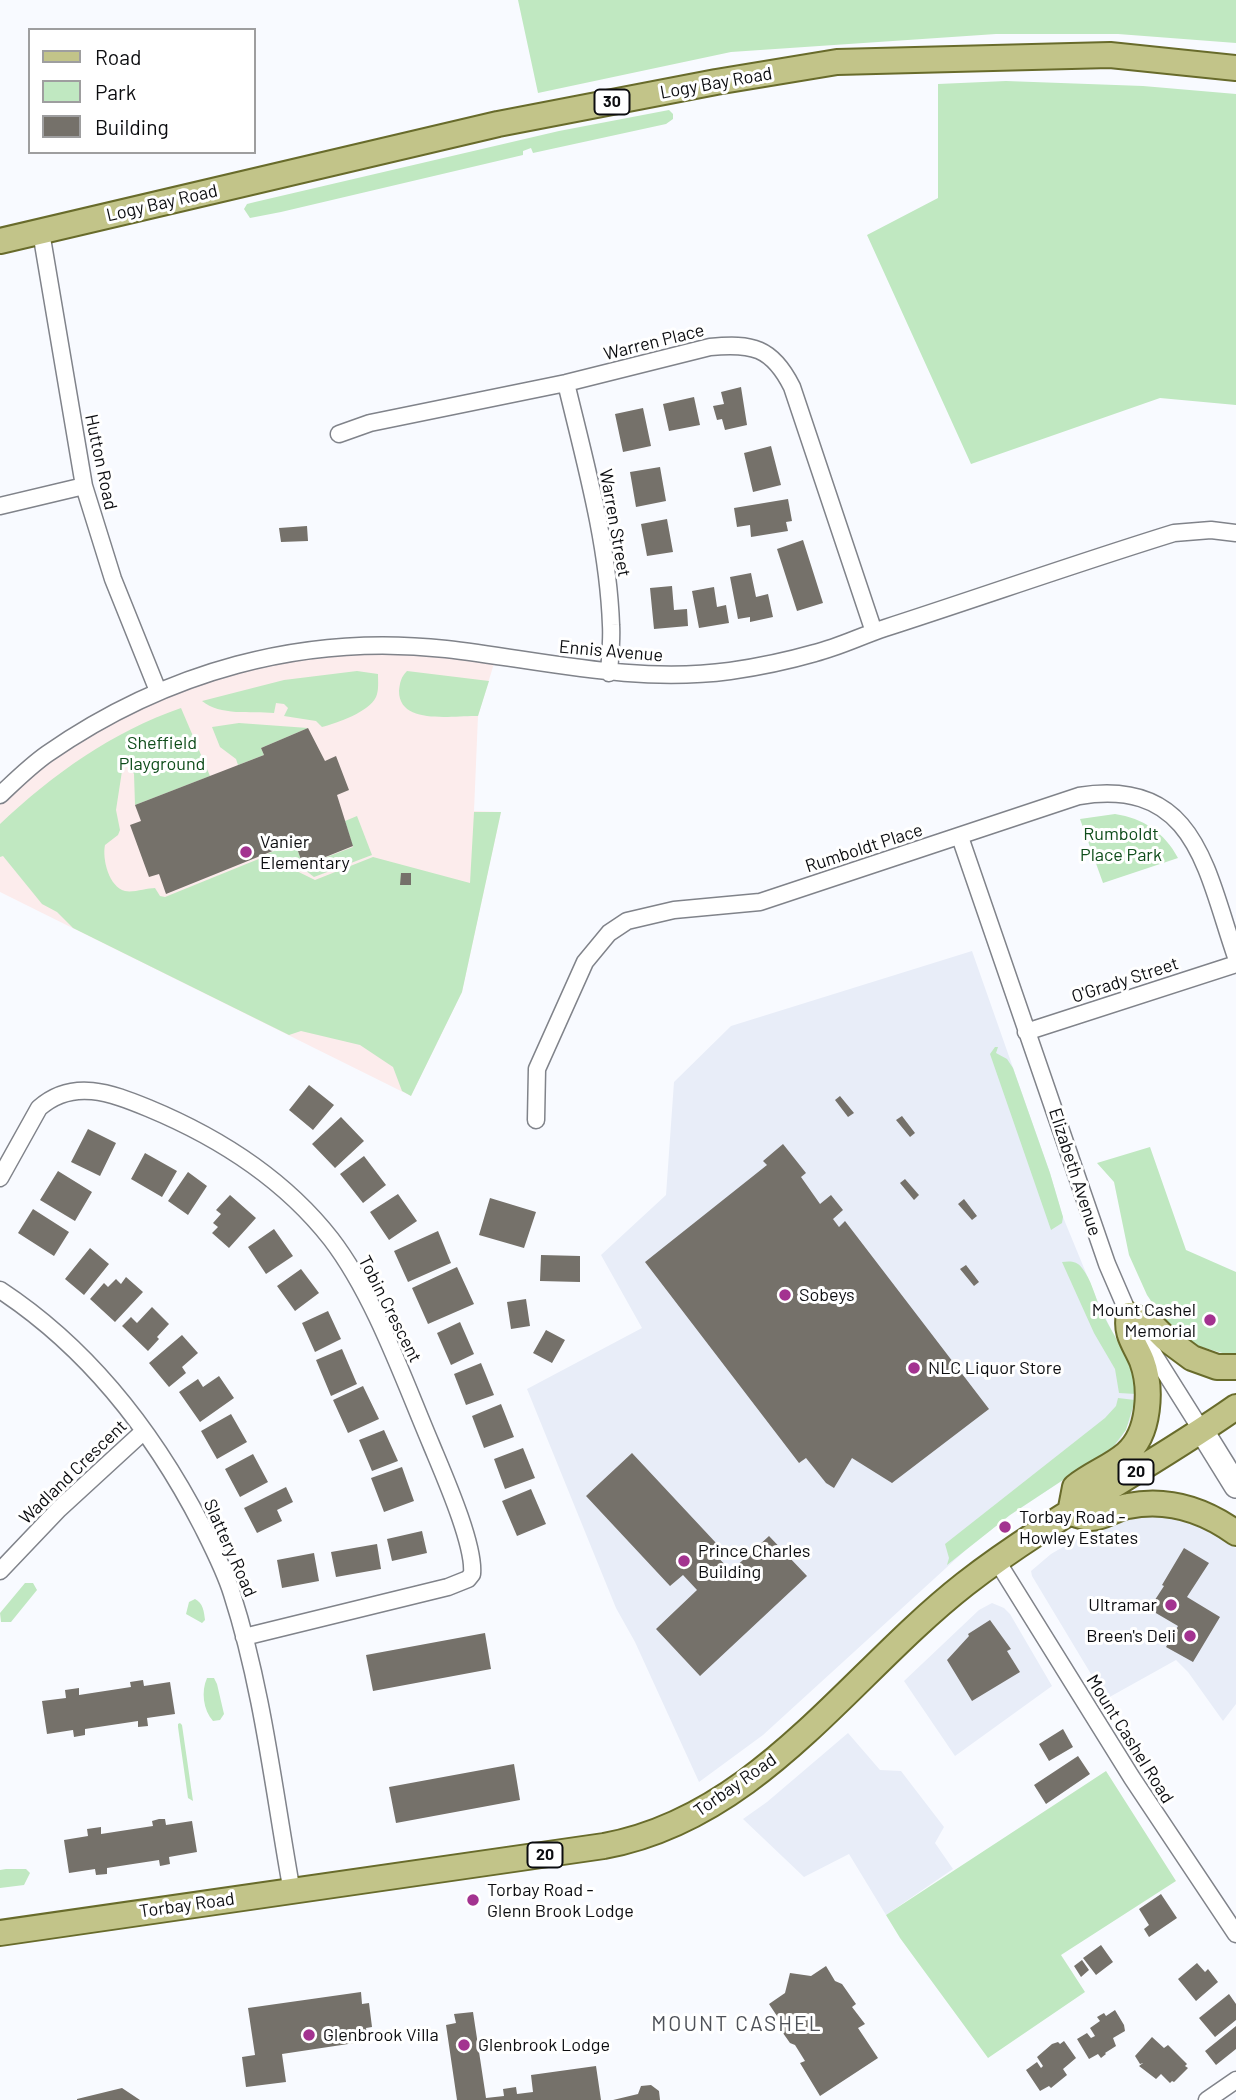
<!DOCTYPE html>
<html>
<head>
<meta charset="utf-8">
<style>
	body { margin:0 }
	#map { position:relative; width:1236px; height:2100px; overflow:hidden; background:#f8faff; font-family:Barlow,sans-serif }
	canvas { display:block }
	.legend { position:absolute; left:28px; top:28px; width:228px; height:126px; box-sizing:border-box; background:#fff; border:2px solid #9e9e9f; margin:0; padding:9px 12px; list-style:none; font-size:21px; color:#0c0d10 }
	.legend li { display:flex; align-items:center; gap:14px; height:35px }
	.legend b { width:35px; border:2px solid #9e9e9f }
</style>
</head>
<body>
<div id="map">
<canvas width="1236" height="2100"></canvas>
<ul class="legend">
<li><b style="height:9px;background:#c2c489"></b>Road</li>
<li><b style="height:19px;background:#c0e8c1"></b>Park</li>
<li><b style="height:19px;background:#75716a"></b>Building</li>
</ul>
</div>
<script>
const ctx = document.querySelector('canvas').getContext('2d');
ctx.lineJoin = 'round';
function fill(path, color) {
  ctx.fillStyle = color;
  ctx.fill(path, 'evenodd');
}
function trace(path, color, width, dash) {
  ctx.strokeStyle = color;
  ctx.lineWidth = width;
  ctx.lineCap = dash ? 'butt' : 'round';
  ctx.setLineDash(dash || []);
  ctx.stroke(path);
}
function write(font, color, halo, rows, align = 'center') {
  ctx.font = font + ' Barlow,sans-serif';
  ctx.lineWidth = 6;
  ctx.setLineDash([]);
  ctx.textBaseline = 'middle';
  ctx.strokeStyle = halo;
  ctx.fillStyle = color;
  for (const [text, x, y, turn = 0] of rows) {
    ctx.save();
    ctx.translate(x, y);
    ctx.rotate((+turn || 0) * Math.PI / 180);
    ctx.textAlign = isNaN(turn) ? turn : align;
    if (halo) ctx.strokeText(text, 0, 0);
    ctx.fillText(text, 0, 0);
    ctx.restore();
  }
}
const built = new Path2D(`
	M972,951L1050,1173L1063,1217L1100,1307L1132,1371L1136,1394L1131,1419L1120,1440L1113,1447L1010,1515L969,1547L763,1735L699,1782L635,1642L616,1608L527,1389L642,1328L601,1255L666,1195L674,1082L731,1026Z
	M1135,1515L1178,1516L1203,1526L1236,1548V1704L1223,1721L1188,1672L1176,1660L1106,1699L1032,1576L1031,1571L1051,1554L1087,1533L1112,1522Z
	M992,1603L1004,1608L1010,1614L1052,1686L955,1756L904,1681L979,1610Z
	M848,1733L880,1770L901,1771L944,1827L935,1843L953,1869L886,1915L849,1854L804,1877L743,1819L767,1802Z`);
const education = new Path2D(`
	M340,648L496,657L478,716L474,811L501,812L462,992L411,1096L0,892V795L44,756L158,691Z`);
const green = new Path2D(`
	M518,0H1236V43L1118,34H996L731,52L538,93Z
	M1006,81L1143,86L1236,94V405L1160,398L971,464L867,235L938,198V84Z
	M669,110L673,114V119L666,124L533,153L531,148L523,151V155L281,212L250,218L244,209L247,204L255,202L559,131Z
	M357,671L378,674C378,681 379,691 376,697C369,712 337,723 322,727L316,721L284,716L288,708L284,704L276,703L274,713C251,711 220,716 202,701L284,680Z
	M407,671L489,681L478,716C454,715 399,726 399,691C400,682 401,677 407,671Z
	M181,708L210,776L135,805L134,774L124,758L116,810L120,830L118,835L105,845C102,859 109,887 125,891C133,893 147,888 155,888L160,896L165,897L266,856L315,880L373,857L470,883L474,812H501L462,992L411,1096L402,1091L393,1067L360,1045L301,1031L289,1035L73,928L57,912L42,904L3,856L0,857V824C53,774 112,732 181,708Z
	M239,723L308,728L261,748L264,755L238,765L236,759L220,747L212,727Z
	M1115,814C1143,818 1165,833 1178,858L1103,883L1080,819Z
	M357,816L372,855L314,877L305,870L267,854L295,842L303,866L353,847L345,821Z
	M995,1047H998L996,1053L1007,1059L1013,1068L1050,1173L1063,1217L1062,1223L1051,1230L990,1054Z
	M1150,1147L1186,1250L1236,1272V1354L1230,1355L1197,1346L1170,1329L1147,1295L1129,1255L1114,1182L1097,1163Z
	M1062,1262C1070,1261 1077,1261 1082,1268C1091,1279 1095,1296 1100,1308C1113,1336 1134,1363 1136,1394L1119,1393L1115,1369L1094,1333Z
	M1118,1398L1135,1400L1126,1430L1113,1447L1010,1515L947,1565L949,1558L945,1544L1105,1418L1116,1406Z
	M25,1583H33L37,1590L11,1622H1L0,1613Z
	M195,1599C203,1603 204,1611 205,1620L202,1623L186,1614L189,1602Z
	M207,1678H214L217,1684L224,1714L220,1720L213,1721C203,1710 201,1691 207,1678Z
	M180,1723L182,1725L193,1801L188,1798L178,1727V1724Z
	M1106,1771L1176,1881L1061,1955L1085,1992L988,2058L900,1938L886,1915Z
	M6,1869H26L30,1873L24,1885L0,1888V1870Z`);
const building = new Path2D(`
	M741,387L747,425L725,430L722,419L717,420L713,406L724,404L721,392Z
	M694,397L700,425L669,431L663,404Z
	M643,408L651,446L623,452L615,414Z
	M771,446L781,485L753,492L744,453Z
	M660,467L666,501L636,507L630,472Z
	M788,499L792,521L786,522L788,531L751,537L750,525L737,527L734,508Z
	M667,519L673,552L647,556L641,524Z
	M307,526L308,541L281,542L279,528Z
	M803,540L823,603L797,611L777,549Z
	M751,573L756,597L768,594L773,617L750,622V617L738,619L730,577Z
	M672,586L674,610L687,609L688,626L654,629L650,588Z
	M714,587L717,607L726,605L729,623L699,628L692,591Z
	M308,728L325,761L336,756L349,790L337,795L353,846L303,866L295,842L166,894L159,874L149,877L130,825L141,821L135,805L264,755L261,748Z
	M401,873H411V885H400Z
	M309,1085L334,1105L313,1130L289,1110Z
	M840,1096L854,1113L848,1117L835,1100Z
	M902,1116L915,1133L910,1137L896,1120Z
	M341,1117L364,1141L335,1168L312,1144Z
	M88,1129L116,1143L100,1176L71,1162Z
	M783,1144L806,1173L801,1177L820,1204L831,1195L843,1210L833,1219L839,1227L845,1221L989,1409L892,1483L852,1458L834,1488L826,1483L806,1458L799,1463L645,1262L767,1165L763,1161Z
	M145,1153L177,1171L162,1197L131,1179Z
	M364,1156L386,1185L363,1203L340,1174Z
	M58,1171L92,1192L75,1221L40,1200Z
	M188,1172L207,1186L188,1215L168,1201Z
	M905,1179L919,1195L914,1200L900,1183Z
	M398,1194L417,1221L389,1240L370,1212Z
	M230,1195L256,1218L229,1248L212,1233L218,1227L213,1223L221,1214L216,1210Z
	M490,1198L536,1212L524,1248L479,1235Z
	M964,1199L977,1216L972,1220L958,1204Z
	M33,1209L69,1232L54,1256L18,1233Z
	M274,1229L293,1256L266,1274L248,1247Z
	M438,1231L451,1263L408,1282L394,1251Z
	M90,1248L109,1264L84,1295L65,1279Z
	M541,1255L580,1256V1282L540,1281Z
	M966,1265L979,1282L974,1286L960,1269Z
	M457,1267L474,1304L428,1324L412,1288Z
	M301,1269L319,1293L295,1311L277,1286Z
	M126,1277L143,1292L115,1322L90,1299L104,1283L108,1287L116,1279L121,1284Z
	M526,1299L530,1326L511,1329L507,1302Z
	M152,1307L169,1324L157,1337L159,1339L148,1351L122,1326L131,1317L137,1323Z
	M328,1311L341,1339L315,1352L302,1323Z
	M460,1322L474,1354L451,1365L437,1333Z
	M546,1330L565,1340L552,1363L533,1353Z
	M182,1335L198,1353L182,1367L186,1373L169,1387L149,1363Z
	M342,1349L357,1384L331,1396L316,1360Z
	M481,1363L494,1395L466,1405L454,1374Z
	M219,1376L234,1398L200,1422L179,1392L198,1379L203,1387Z
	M363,1386L379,1419L348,1433L333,1400Z
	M501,1404L514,1437L484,1448L472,1416Z
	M231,1414L247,1442L217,1459L201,1431Z
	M384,1430L398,1461L372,1471L359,1440Z
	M523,1448L535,1478L505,1489L494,1459Z
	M632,1453L717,1544L711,1550L731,1571L769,1536L807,1576L700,1676L656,1629L697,1590L683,1575L670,1586L586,1496Z
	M253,1454L268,1482L240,1497L225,1469Z
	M402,1467L414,1501L384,1512L371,1478Z
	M286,1487L293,1502L277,1510L282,1521L257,1533L244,1508Z
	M531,1489L546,1524L517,1536L502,1501Z
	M422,1531L427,1553L392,1561L387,1539Z
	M377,1544L381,1569L336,1577L331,1552Z
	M1184,1548L1209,1563L1187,1597L1220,1617L1193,1662L1166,1647L1178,1626L1149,1609L1164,1586L1162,1585Z
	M314,1553L319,1581L282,1588L277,1560Z
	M990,1620L1011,1649L1007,1651L1020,1672L972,1701L947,1660L969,1636L968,1634Z
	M485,1633L491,1669L373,1691L366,1655Z
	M143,1680L144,1686L170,1682L175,1714L147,1718L148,1726L138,1727V1721L85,1729V1735L74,1737L73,1730L47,1734L42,1701L66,1698L65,1690L79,1688V1695L131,1687L130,1682Z
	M1063,1729L1073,1747L1049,1761L1039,1744Z
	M1078,1756L1090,1774L1046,1804L1034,1785Z
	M514,1764L520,1800L396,1823L389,1787Z
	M159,1819H165L166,1825L192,1821L197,1852L169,1857L170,1864L160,1866L159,1860L107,1868V1874L96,1875L95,1869L69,1873L64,1840L88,1836L87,1829L101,1827V1834L153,1826L152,1821Z
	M1161,1894L1177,1918L1149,1937L1144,1929L1149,1925L1139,1909Z
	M1101,1945L1113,1962L1096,1975L1083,1958Z
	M1082,1960L1089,1970L1081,1977L1074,1966Z
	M1197,1963L1205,1972L1208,1969L1218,1982L1196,2001L1178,1979Z
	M826,1966L835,1981L842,1984L856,2004L852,2007L865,2024L858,2028L878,2058L820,2096L800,2063L805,2061L795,2045L790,2043L778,2026L779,2019L769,2004L785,1993L790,1973L811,1976Z
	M361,1992L362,2004L369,2003L372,2027L366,2028L368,2041L282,2054L286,2082L246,2087L242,2057L255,2055L248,2008Z
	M1229,1994L1236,2004V2020L1215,2037L1199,2018Z
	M1115,2010L1124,2025L1125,2031L1113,2038L1116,2046L1105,2053L1106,2054L1101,2058L1098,2054L1089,2059L1077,2039L1087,2033L1091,2038L1095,2036L1090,2028L1100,2021L1097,2017L1104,2013L1106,2016Z
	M473,2012L486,2098L504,2096L503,2089L516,2087L517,2094L533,2092L531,2075L596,2066L601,2100H457L446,2025L456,2023L454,2014Z
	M1236,2026V2049L1216,2065L1205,2051Z
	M1152,2037L1164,2048L1168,2045L1187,2064L1185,2066L1188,2068L1174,2082L1172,2081L1170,2083L1161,2074L1156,2079L1139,2066L1143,2063L1140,2064L1135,2056Z
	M1064,2041L1076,2058L1063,2069L1067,2075L1051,2088L1049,2086L1040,2091L1026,2070L1037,2062L1041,2068L1043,2066L1037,2057L1052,2044L1058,2042L1060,2044Z
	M651,2085L659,2091L660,2100H613L638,2094L641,2086Z
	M122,2088L140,2100H77V2099Z`);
const street = new Path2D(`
	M41,232L84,486L113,579L158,691
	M566,383C585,462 608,543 611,625C612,640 610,657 609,673
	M339,434L370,423L566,383L710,347C752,343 772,347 792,387L874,632
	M0,506L84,486
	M0,795C15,781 30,766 47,754C165,672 303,633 446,649C541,660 633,684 730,671C758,667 787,661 815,653C839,647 861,636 885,628C981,597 1077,563 1174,533L1211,530L1236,533
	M960,837L1107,1264L1129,1315L1202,1431
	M1026,1032L1236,964
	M536,1120L537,1069L585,962L609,933L627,921L674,910L760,902L1079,796C1196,777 1206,871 1236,957
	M0,1178L39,1108C73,1078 111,1093 148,1108C218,1137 284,1179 331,1239C374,1295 403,1378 431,1444C443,1473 475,1545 472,1574L468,1579L448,1587L244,1637
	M0,1290C88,1348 154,1433 202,1526C213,1548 225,1571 232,1594C263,1690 274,1793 292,1892
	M997,1561L1132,1778L1236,1934
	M0,1571L59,1509L144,1431
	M1207,2100L1236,2080`);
const secondary = new Path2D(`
	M1202,1431L1236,1486`);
const primary = new Path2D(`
	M0,241L498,124L716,82L837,62L1110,55L1236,68
	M1070,1513L1075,1487C1091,1474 1111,1467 1126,1454C1150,1434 1152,1388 1142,1361C1135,1344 1125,1334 1129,1315L1150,1323L1165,1338L1192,1358L1217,1367H1236
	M1070,1513C1076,1514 1084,1518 1091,1518C1103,1518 1116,1508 1128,1506C1168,1498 1204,1510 1236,1533
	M0,1933L604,1846C758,1818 849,1675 965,1584C1050,1518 1148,1469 1236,1407`);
const markers = [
	[246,852,7,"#a33390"],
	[785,1295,7,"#a33390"],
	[1210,1320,7,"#a33390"],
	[914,1368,7,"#a33390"],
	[1005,1527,7,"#a33390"],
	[684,1561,7,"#a33390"],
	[1171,1605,7,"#a33390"],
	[1190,1636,7,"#a33390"],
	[473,1900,7,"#a33390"],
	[309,2035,7,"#a33390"],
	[464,2045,7,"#a33390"]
];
const shields = [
	[612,102,35],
	[1136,1472,35],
	[545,1855,35]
];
const shieldNames = [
	["30",612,102],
	["20",1136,1472],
	["20",545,1855]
];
const streetNames = [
	["Logy Bay Road",716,83,-10],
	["Logy Bay Road",162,203,-13],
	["Warren Place",654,342,-14],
	["Hutton Road",101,462,78],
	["Warren Street",615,523,80],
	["Ennis Avenue",611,651,5],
	["Rumboldt Place",864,848,-18],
	["O'Grady Street",1125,980,-18],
	["Elizabeth Avenue",1075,1172,72],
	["Tobin Crescent",390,1309,63],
	["Wadland Crescent",73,1472,-44],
	["Slattery Road",230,1548,66],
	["Mount Cashel Road",1130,1739,58],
	["Torbay Road",735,1785,-35],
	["Torbay Road",187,1905,-8]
];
const parkNames = [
	["Sheffield",162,743],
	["Playground",162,764],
	["Rumboldt",1121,834],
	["Place Park",1121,855]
];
const poiNames = [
	["Vanier",260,842],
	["Elementary",260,863],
	["Sobeys",799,1295],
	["Mount Cashel",1196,1310,"right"],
	["Memorial",1196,1331,"right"],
	["NLC Liquor Store",928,1368],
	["Torbay Road -",1019,1517],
	["Howley Estates",1019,1538],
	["Prince Charles",698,1551],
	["Building",698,1572],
	["Ultramar",1157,1605,"right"],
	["Breen's Deli",1176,1636,"right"],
	["Torbay Road -",487,1890],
	["Glenn Brook Lodge",487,1911],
	["Glenbrook Villa",323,2035],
	["Glenbrook Lodge",478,2045]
];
const quarterNames = [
	["MOUNT CASHEL",737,2024]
];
fill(built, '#e8edf8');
fill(education, '#fcecec');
fill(green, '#c0e8c1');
fill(building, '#75716a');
trace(street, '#80838a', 19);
trace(secondary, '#80838a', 26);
trace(primary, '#686b2b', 28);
trace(street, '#fff', 16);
trace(secondary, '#fff', 23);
trace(primary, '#c2c489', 24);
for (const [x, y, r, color] of markers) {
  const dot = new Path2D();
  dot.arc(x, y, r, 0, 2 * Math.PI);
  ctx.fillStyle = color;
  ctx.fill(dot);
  trace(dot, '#fff', 2.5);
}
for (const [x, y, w] of shields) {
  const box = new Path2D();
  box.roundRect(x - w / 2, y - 12.5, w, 25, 5);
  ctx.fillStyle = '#fff';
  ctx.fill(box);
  trace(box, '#0c0d10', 2);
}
write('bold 16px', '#0c0d10', null, shieldNames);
write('18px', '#0c0d10', '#fff', streetNames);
write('18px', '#0f4d1b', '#fff', parkNames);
write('18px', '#0c0d10', '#fff', poiNames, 'left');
ctx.letterSpacing = '2px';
write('21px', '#4e5158', '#fff', quarterNames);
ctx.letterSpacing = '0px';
</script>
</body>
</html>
